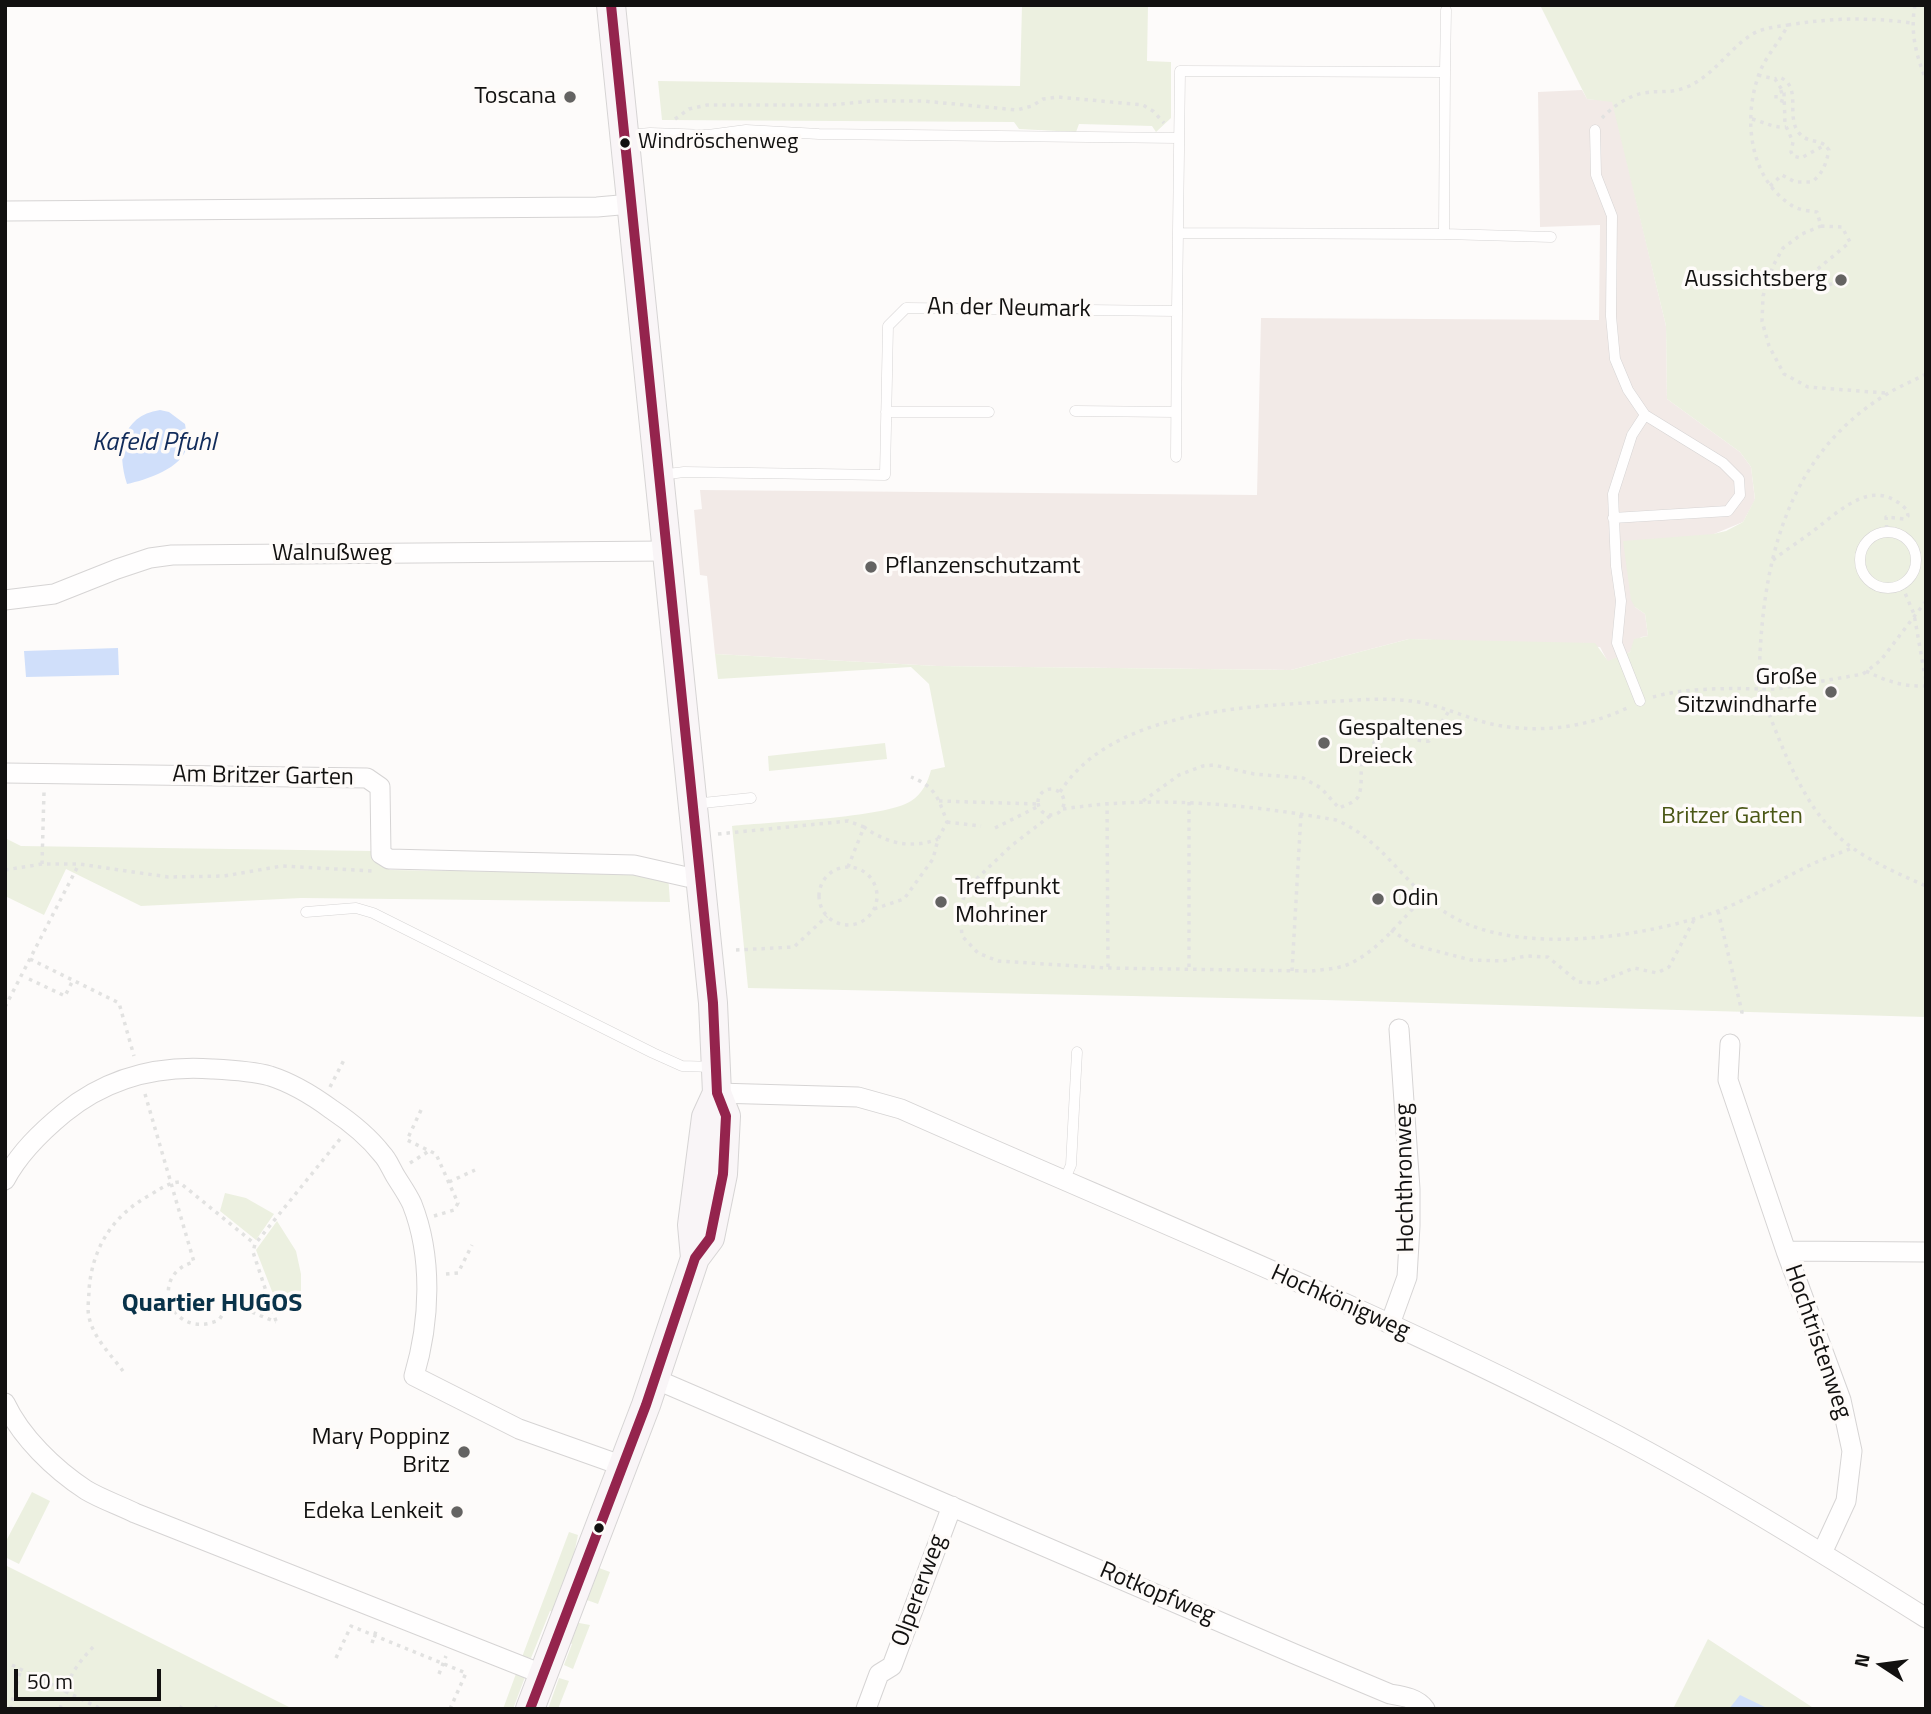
<!DOCTYPE html>
<html>
<head>
<meta charset="utf-8">
<style>
	body { margin:0 }
	#map { position:relative; width:1931px; height:1714px; overflow:hidden; background:#fdfbfa; font-family:"Titillium Web",sans-serif }
	canvas { display:block }
	.frame { position:absolute; inset:0; border:7px solid #121110; pointer-events:none }
	.north { position:absolute; left:1847px; top:1630px; width:70px; height:70px; -webkit-text-stroke:5px #fefbf9; paint-order:stroke; rotate:283deg; font-size:19px; font-weight:700; line-height:28px; text-align:center; color:#121110 }
	.north::after { content:''; display:block; margin:auto; width:24px; height:32px; background:#121110; clip-path:polygon(50% 0,100% 100%,50% 72%,0 100%) }
	.scale { position:absolute; left:14px; top:1669px; width:147px; height:32px; box-sizing:border-box; border:4px solid #121110; border-top:0; padding-left:9px; font-size:21px; line-height:24px; white-space:nowrap; color:#121110; -webkit-text-stroke:5px #fefbf9; paint-order:stroke }
</style>
</head>
<body>
<div id="map">
<canvas width="1931" height="1714"></canvas>
<div class="frame"></div>
<div class="north">N</div>
<div class="scale">50 m</div>
</div>
<script>
const ctx = document.querySelector('canvas').getContext('2d');
ctx.lineJoin = 'round';
function fill(path, color) {
  ctx.fillStyle = color;
  ctx.fill(path, 'evenodd');
}
function trace(path, color, width, dash) {
  ctx.strokeStyle = color;
  ctx.lineWidth = width;
  ctx.lineCap = dash ? 'butt' : 'round';
  ctx.setLineDash(dash || []);
  ctx.stroke(path);
}
function write(font, color, halo, rows, align = 'center') {
  ctx.font = font + ' "Titillium Web",sans-serif';
  ctx.lineWidth = 7;
  ctx.setLineDash([]);
  ctx.textBaseline = 'middle';
  ctx.strokeStyle = halo;
  ctx.fillStyle = color;
  for (const [text, x, y, turn = 0] of rows) {
    ctx.save();
    ctx.translate(x, y);
    ctx.rotate((+turn || 0) * Math.PI / 180);
    ctx.textAlign = isNaN(turn) ? turn : align;
    if (halo) ctx.strokeText(text, 0, 0);
    ctx.fillText(text, 0, 0);
    ctx.restore();
  }
}
const built = new Path2D(`
	M1582,90L1587,99L1612,101L1614,107L1666,326L1667,399L1740,452L1751,467L1755,500L1743,522L1714,534L1635,607L1645,614L1648,636L1641,637L1630,652L1608,662L1600,647L1409,639L1291,670L937,666L715,654L707,576L700,575L694,510L702,509L700,490L1257,495L1261,318L1599,320L1600,225L1540,227L1538,92Z`);
const green = new Path2D(`
	M1022,5H1148L1147,61L1171,62V118L1156,132L1152,126L1079,124L1076,132L1019,129L1014,122L662,120L658,81L1020,86Z
	M1540,5H1926V1017L1324,1000L748,988L732,826C768,822 886,818 911,801C922,794 928,782 931,770L945,767L929,684L911,667L718,679L715,654L937,666L1291,670L1409,639L1595,643L1608,661L1630,652L1634,639L1648,636L1645,614L1635,607L1631,600L1623,541L1713,534L1726,531L1743,522L1755,499L1751,467L1740,452L1667,399L1666,326L1612,102L1587,99Z
	M885,743L887,759L769,771L768,756Z
	M5,838L21,846L372,851L390,870L668,874L670,902L301,898L141,906L66,869L44,915L5,896Z
	M225,1193L246,1198L274,1214L256,1240L220,1211Z
	M277,1221L296,1251L301,1274V1303L280,1312L256,1250Z
	M32,1492L50,1501L19,1564L5,1557V1543Z
	M569,1532L578,1535L570,1573L557,1613L550,1611L531,1658L522,1657Z
	M5,1565L293,1709H5Z
	M599,1568L610,1572L598,1604L584,1599Z
	M574,1622L590,1625L573,1669L564,1665L572,1644L566,1641Z
	M1708,1639L1815,1709H1673Z
	M517,1671L525,1677L513,1709H503Z
	M559,1678L569,1681L558,1709H548Z`);
const water = new Path2D(`
	M160,410L169,412L185,424C186,430 188,440 187,446C183,468 146,480 127,484C117,452 120,416 160,410Z
	M118,648L119,675L26,677L24,651Z
	M1740,1695L1769,1709H1729Z`);
const path = new Path2D(`
	M1915,5C1910,32 1916,55 1926,80
	M1758,75L1775,79L1784,93L1785,124L1793,142L1791,152L1793,156L1801,158L1825,145C1816,139 1808,143 1799,133C1785,116 1803,86 1779,77L1775,79
	M1783,91L1776,94V99L1785,102
	M1602,118C1612,107 1629,95 1644,93C1660,90 1670,94 1687,87C1713,76 1728,50 1751,35C1762,28 1775,27 1788,25
	M675,119L689,109L707,105H831L871,101H923L1017,110L1032,106L1043,99L1058,97L1143,105L1153,111L1164,123
	M1752,119C1764,122 1773,128 1786,127
	M1770,186L1782,175L1795,182H1812C1823,173 1826,164 1829,150L1825,145
	M1821,226L1842,227L1850,242L1813,273L1814,281L1826,286L1841,280
	M1885,393L1808,387L1784,374L1769,346L1762,321L1763,296L1773,266L1783,248L1802,234L1821,226L1817,212C1809,211 1798,210 1791,205C1750,178 1743,121 1758,77C1764,58 1779,43 1788,25C1831,18 1868,17 1912,23
	M1773,560C1787,549 1803,539 1817,528C1844,507 1875,477 1907,510L1908,516L1904,519L1886,517L1887,532
	M1902,586L1914,614L1926,682
	M1926,601L1881,660L1863,674L1777,689H1759C1782,744 1802,813 1854,849C1876,864 1901,875 1926,886
	M1866,671C1886,681 1904,687 1926,686
	M1653,697C1683,688 1728,688 1759,689C1760,574 1781,458 1887,394C1900,386 1913,381 1926,374
	M1038 802a13 13 0 1 1 26 0a13 13 0 1 1-26 0Z
	M1060,792C1110,713 1237,707 1321,702C1350,701 1381,697 1411,701C1437,704 1462,716 1487,723C1534,734 1583,729 1627,708
	M939,801L1037,804
	M1143,801L1179,775L1203,766L1214,765L1254,774L1303,778L1321,788L1339,808C1345,805 1354,803 1358,797C1363,787 1360,774 1362,763C1365,752 1379,733 1391,731C1404,730 1415,743 1429,741L1449,711
	M1107,802L1108,968
	M1189,802V968
	M1063,809C1154,795 1245,804 1336,820C1385,840 1408,892 1453,917C1521,956 1647,937 1718,911C1749,899 1778,881 1808,866C1822,859 1838,854 1852,848
	M1050,816L1011,846L966,889L960,912L962,936L978,953L998,961L1108,968L1312,971C1326,969 1342,969 1355,961C1381,947 1403,918 1424,897
	M947,822L981,826
	M995,828L1037,807
	M718,834L848,821L864,827
	M42,864L44,792
	M819 896a29 29 0 1 1 58 0a29 29 0 1 1-58 0Z
	M848,867L864,827C888,844 911,849 938,839
	M5,870L42,864H79L168,877L224,876L282,866L372,871
	M874,909L904,899L933,859L938,839L947,822C938,798 936,787 911,777
	M1718,911L1742,1012L1741,1016
	M1391,930L1413,945L1471,960L1503,961L1526,956L1548,957L1578,982L1597,983L1634,968L1657,973L1669,967L1695,918
	M736,950L794,947L827,916
	M30,959L119,1003L134,1056
	M1292,971L1301,814
	M29,979L65,996L73,980
	M5,1007L79,864
	M330,1087L345,1058
	M145,1094L194,1262C147,1274 170,1342 219,1320L230,1303L276,1322
	M421,1110L407,1140L436,1154L458,1203L454,1210L434,1216
	M410,1163L429,1151
	M449,1182L475,1170
	M446,1274L458,1273L472,1245
	M276,1321L253,1252L255,1244L340,1139
	M123,1371C111,1355 93,1337 89,1317C87,1309 89,1298 89,1290C92,1248 113,1215 150,1195C160,1189 168,1183 179,1182L255,1244
	M372,1643L377,1628
	M336,1658L351,1626L466,1673L450,1709
	M12,1665L101,1709
	M439,1674L446,1656
	M10,1709L21,1669
	M60,1709C67,1679 74,1667 95,1645
	M180,1709L183,1704
	M215,1709L217,1706`);
const service = new Path2D(`
	M1445,72L1446,10
	M1595,130L1596,175L1612,216L1611,316L1615,359L1628,390L1645,415L1632,435L1613,494L1616,566L1621,601L1617,643L1640,701
	M628,135L650,133L708,135L746,130L819,134L1178,138
	M1444,234L1551,237
	M1177,311L1180,71L1445,72L1444,234L1178,233
	M1075,411L1176,412
	M886,412H989
	M660,475L684,472L885,475L888,326L906,308L1177,311L1176,457
	M1613,518L1728,511L1740,495L1739,479L1723,463L1645,415
	M1860 560a28 28 0 1 1 56 0a28 28 0 1 1-56 0Z
	M693,804L751,798
	M306,912L356,908L373,913L653,1053L682,1066L714,1067
	M1064,1181L1071,1165L1077,1052`);
const minor = new Path2D(`
	M5,211L597,207L631,204
	M5,600L54,594L117,569L150,558L172,555L666,551
	M5,773L367,778L380,787L381,854L389,859L634,865L687,877H700
	M1730,1044L1728,1080L1786,1251L1841,1400L1852,1451L1846,1501L1822,1553
	M717,1093L858,1097L901,1109C1131,1211 1365,1305 1588,1420C1704,1479 1816,1549 1926,1618
	M5,1180C19,1153 41,1132 64,1113C107,1078 157,1065 212,1069C231,1070 252,1071 270,1076C292,1083 312,1095 331,1109C349,1121 368,1136 382,1154C388,1160 391,1169 396,1177C401,1185 408,1195 412,1204C433,1257 430,1322 414,1376L519,1429L623,1466
	M1786,1251L1926,1252
	M1390,1324L1407,1277L1410,1226V1189L1399,1029
	M655,1379L1297,1655L1390,1694C1402,1696 1418,1698 1425,1709
	M5,1403C21,1437 54,1469 86,1490C101,1499 119,1505 135,1513L542,1674
	M866,1709L879,1674L892,1666L952,1506`);
const secondary = new Path2D(`
	M695,1258L692,1225L706,1117L717,1093
	M530,1709L646,1405L695,1258L710,1238L723,1174L726,1116L717,1093L713,1003L611,5`);
const bus1 = new Path2D(`
	M530,1709L646,1405L695,1258L710,1238L723,1174L726,1116L717,1093L713,1003L611,5`);
const markers = [
	[570,97,7,"#646362"],
	[625,143,6,"#121110"],
	[1841,280,7,"#646362"],
	[871,567,7,"#646362"],
	[1831,692,7,"#646362"],
	[1324,743,7,"#646362"],
	[1378,899,7,"#646362"],
	[941,902,7,"#646362"],
	[464,1452,7,"#646362"],
	[457,1512,7,"#646362"],
	[599,1528,6,"#121110"]
];
const busNames = [
	["Windröschenweg",638,143]
];
const poiNames = [
	["Toscana",556,97],
	["Aussichtsberg",1827,280],
	["Pflanzenschutzamt",885,567,"left"],
	["Große",1817,678],
	["Sitzwindharfe",1817,706],
	["Gespaltenes",1338,729,"left"],
	["Dreieck",1338,757,"left"],
	["Treffpunkt",955,888,"left"],
	["Mohriner",955,916,"left"],
	["Odin",1392,899,"left"],
	["Mary Poppinz",450,1438],
	["Britz",450,1466],
	["Edeka Lenkeit",443,1512]
];
const streetNames = [
	["An der Neumark",1009,309,1],
	["Walnußweg",332,554],
	["Am Britzer Garten",263,777,1],
	["Hochthronweg",1406,1178,-91],
	["Hochkönigweg",1340,1303,24],
	["Hochtristenweg",1817,1342,71],
	["Olpererweg",920,1591,-70],
	["Rotkopfweg",1157,1594,23]
];
const parkNames = [
	["Britzer Garten",1732,817]
];
const waterNames = [
	["Kafeld Pfuhl",154,444]
];
const neighbourhoodNames = [
	["Quartier HUGOS",212,1305]
];
fill(built, '#f2eae7');
fill(green, '#ecf0e0');
fill(water, '#d0dffa');
trace(service, '#d6d4d4', 11);
trace(minor, '#d6d4d4', 21);
trace(secondary, '#d6d4d4', 30);
trace(path, '#e2e2e1', 3.5, [3.5, 5]);
trace(service, '#fffefe', 10);
trace(minor, '#fffefe', 19);
trace(secondary, '#f9f5f7', 28);
trace(bus1, '#94244d', 10);
for (const [x, y, r, color] of markers) {
  const dot = new Path2D();
  dot.arc(x, y, r, 0, 2 * Math.PI);
  ctx.fillStyle = color;
  ctx.fill(dot);
  trace(dot, '#fefbf9', 2.5);
}
write('22px', '#121110', '#fefbf9', busNames, 'left');
write('24px', '#121110', '#fefbf9', poiNames, 'right');
write('24px', '#121110', '#fefbf9', streetNames);
write('24px', '#4a5715', '#fefbf9', parkNames);
write('italic 26px', '#112b5a', '#fefbf9', waterNames);
write('bold 26px', '#093249', '#fefbf9', neighbourhoodNames);
</script>
</body>
</html>
